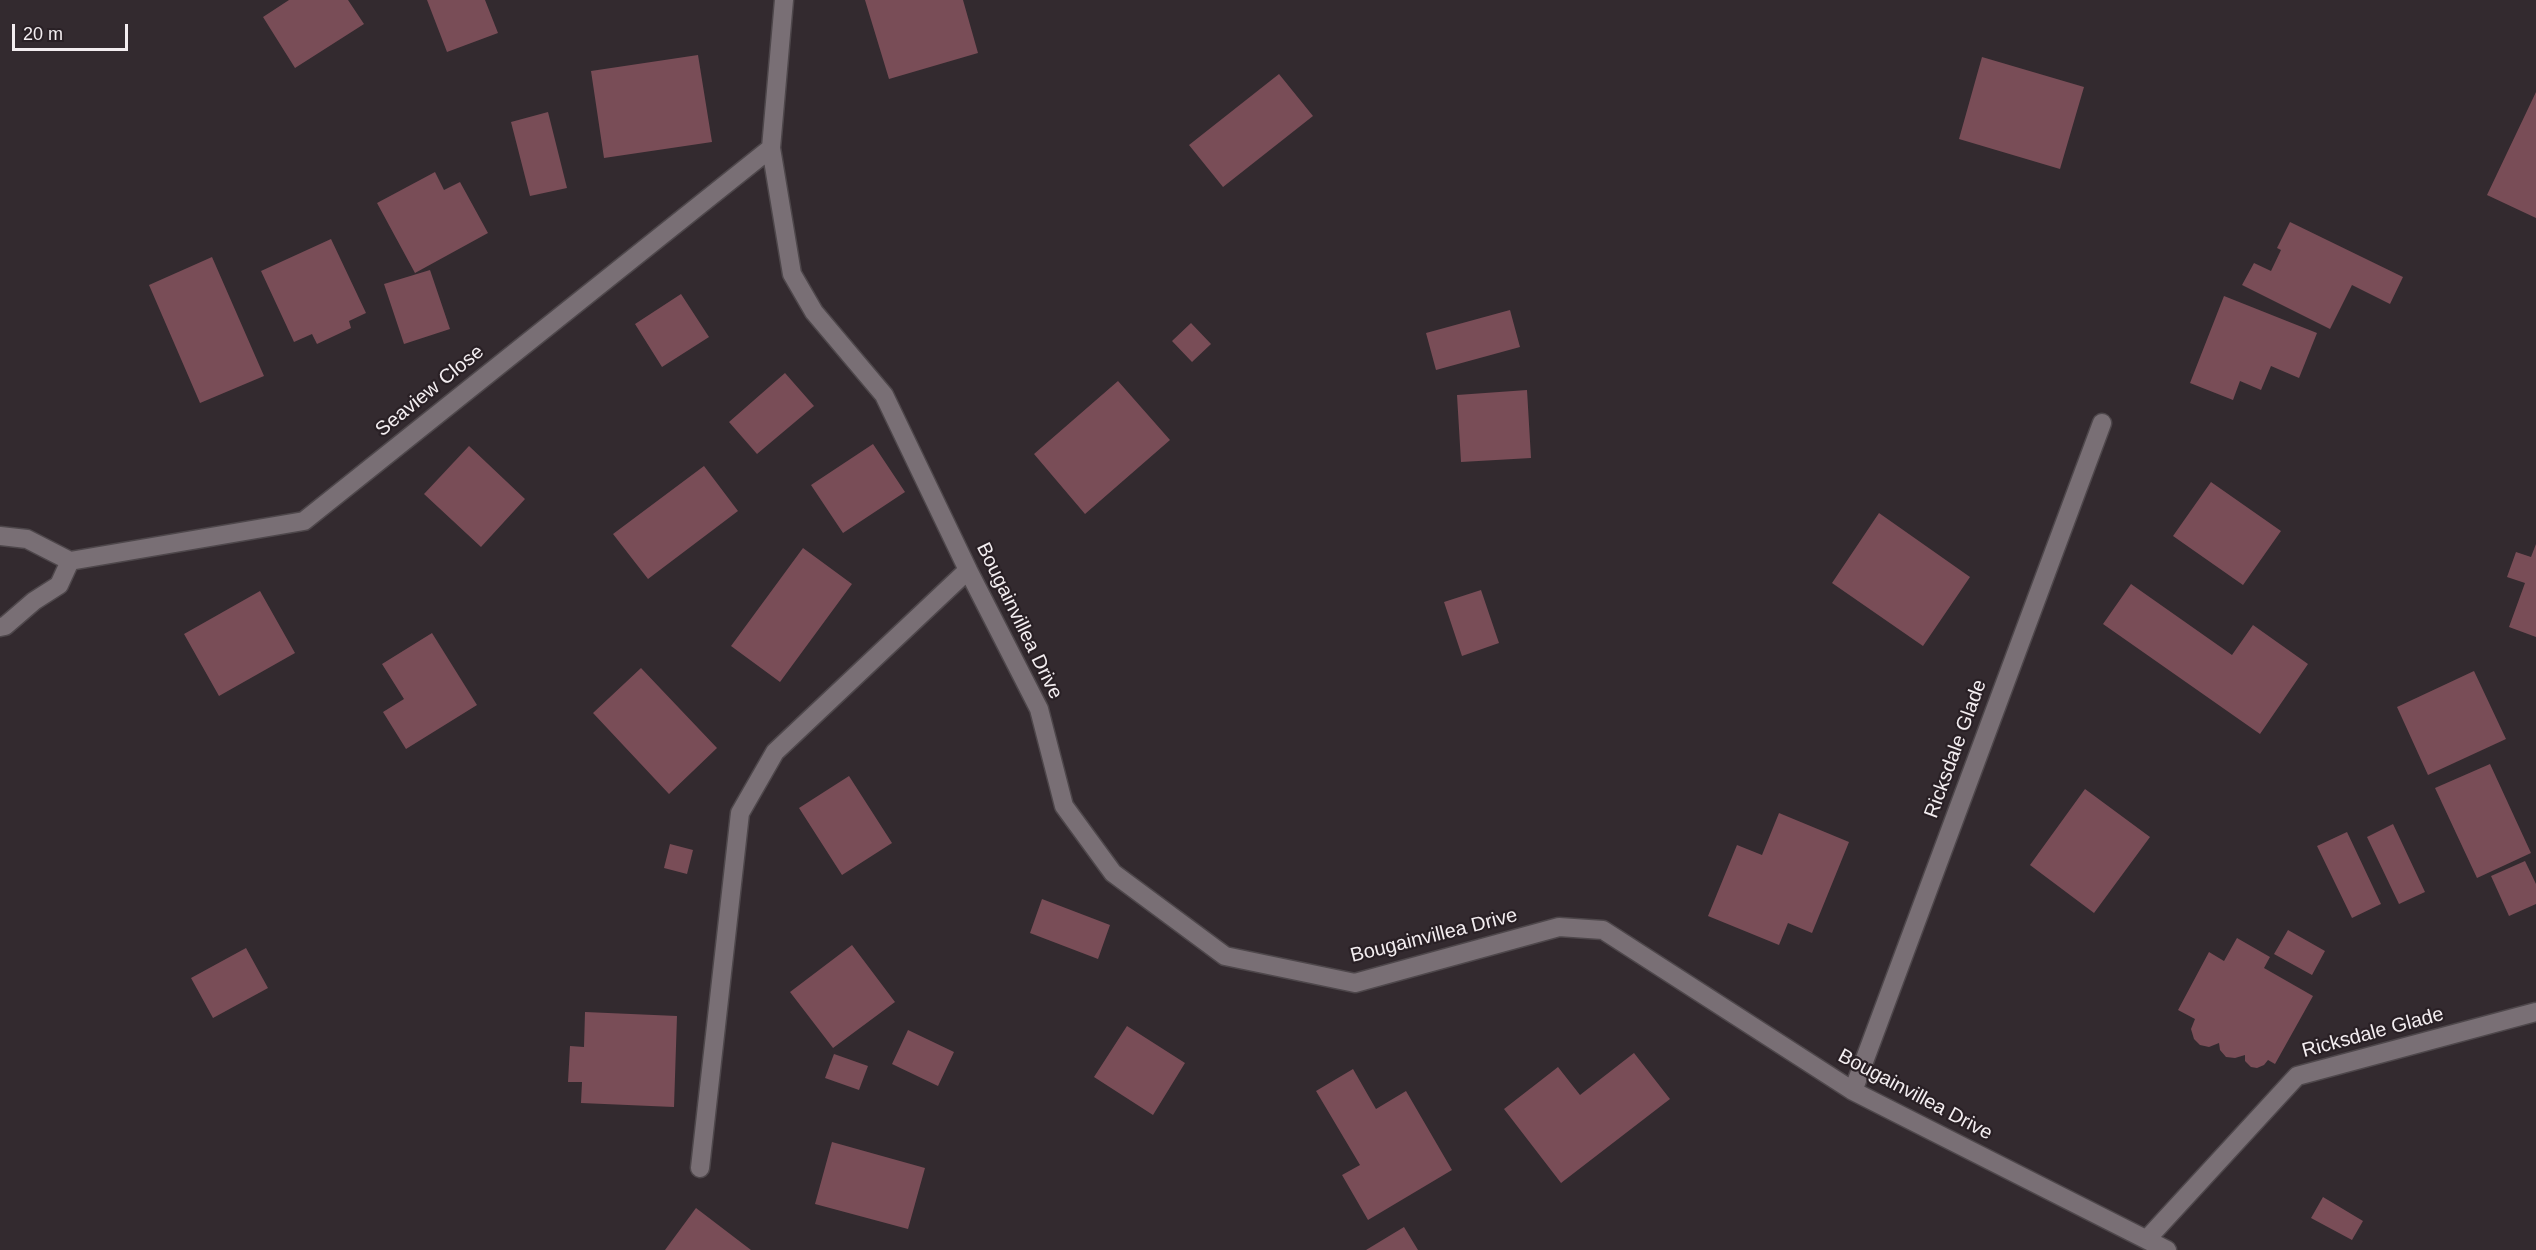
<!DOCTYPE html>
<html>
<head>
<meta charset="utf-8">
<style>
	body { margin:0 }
	#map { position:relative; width:2536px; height:1250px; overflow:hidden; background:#332a2f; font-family:Helvetica,sans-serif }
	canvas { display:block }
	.scale { position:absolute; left:12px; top:24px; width:116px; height:27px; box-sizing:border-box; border:3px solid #f3edf0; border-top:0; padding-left:8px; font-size:18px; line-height:21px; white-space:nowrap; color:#f3edf0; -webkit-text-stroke:4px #292025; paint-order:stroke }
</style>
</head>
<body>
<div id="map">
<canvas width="2536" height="1250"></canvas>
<div class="scale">20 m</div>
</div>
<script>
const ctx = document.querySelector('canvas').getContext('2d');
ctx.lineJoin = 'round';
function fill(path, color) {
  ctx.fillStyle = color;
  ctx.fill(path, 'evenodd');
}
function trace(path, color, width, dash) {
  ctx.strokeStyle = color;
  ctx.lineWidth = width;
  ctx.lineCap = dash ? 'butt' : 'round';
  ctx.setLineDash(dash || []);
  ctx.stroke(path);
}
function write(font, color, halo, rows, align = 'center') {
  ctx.font = font + ' Helvetica,sans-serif';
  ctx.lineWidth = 4.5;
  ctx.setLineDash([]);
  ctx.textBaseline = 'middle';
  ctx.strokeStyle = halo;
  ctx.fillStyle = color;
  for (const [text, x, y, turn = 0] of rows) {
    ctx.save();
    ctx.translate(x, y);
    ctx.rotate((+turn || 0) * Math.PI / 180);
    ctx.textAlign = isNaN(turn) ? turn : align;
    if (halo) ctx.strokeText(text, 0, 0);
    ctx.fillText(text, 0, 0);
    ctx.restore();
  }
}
const building = new Path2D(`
	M289,0H348L364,24L295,68L263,17Z
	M427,0H485L498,33L447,52Z
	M865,0H963L978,53L889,79Z
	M698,55L712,142L604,158L591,71Z
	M1982,57L2084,87L2060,169L1959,139Z
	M1279,74L1313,116L1223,187L1189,145Z
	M2536,92V218L2487,195Z
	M548,112L567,188L530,196L511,122Z
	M435,172L444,190L460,182L488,233L415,273L377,203Z
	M2290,222L2403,277L2390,304L2352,285L2330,329L2242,285L2254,263L2271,271L2281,250L2277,248Z
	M331,239L366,313L349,321L351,328L317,344L312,334L294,342L261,271Z
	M212,257L264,376L200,403L149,285Z
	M430,270L450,329L404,344L384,284Z
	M681,294L709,337L662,367L635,324Z
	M2224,296L2317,333L2299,378L2271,366L2261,390L2240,381L2233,400L2190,383Z
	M1510,310L1520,347L1436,370L1426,333Z
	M1191,323L1211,344L1192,362L1172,341Z
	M785,373L814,406L757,454L729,422Z
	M1118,381L1170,440L1085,514L1034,454Z
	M1527,390L1531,458L1461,462L1457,395Z
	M873,444L905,492L843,533L811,485Z
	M469,446L525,499L481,547L424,494Z
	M704,466L738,511L648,579L613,534Z
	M2211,482L2281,531L2243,585L2173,536Z
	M1879,513L1970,577L1923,646L1832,583Z
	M2536,544V637L2509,627L2525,583L2507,577L2516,552L2531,557Z
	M803,548L852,584L780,682L731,646Z
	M2131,584L2232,655L2253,625L2308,664L2260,734L2103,624Z
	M1481,590L1499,643L1462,656L1444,602Z
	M260,591L295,653L219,696L184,634Z
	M432,633L477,705L406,749L383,712L404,699L382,664Z
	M641,668L717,748L669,794L593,713Z
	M2474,671L2506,739L2428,775L2397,707Z
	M2490,764L2531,853L2477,878L2435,788Z
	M849,776L892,843L842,875L799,808Z
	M2085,789L2150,837L2094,913L2030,865Z
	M1779,813L1849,842L1812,933L1788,923L1779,945L1708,916L1737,845L1762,855Z
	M2393,824L2425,892L2399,904L2367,837Z
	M2347,832L2381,904L2352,918L2317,846Z
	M670,844L693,850L687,874L664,868Z
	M2525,861L2536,884V904L2509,916L2491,876Z
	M1042,899L1110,925L1098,959L1030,933Z
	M2288,930L2325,951L2312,975L2274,954Z
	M2237,938L2270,957L2264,968L2313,996L2275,1064L2268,1060L2264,1065L2257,1068L2251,1067L2245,1061V1055L2235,1058L2226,1057L2220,1050L2219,1043L2209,1047L2200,1045L2194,1039L2191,1029L2195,1019L2178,1010L2209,952L2224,961Z
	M852,945L895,1002L833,1048L790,992Z
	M246,948L268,988L213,1018L191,978Z
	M585,1012L677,1016L674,1107L581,1103L582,1082H568L570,1046L584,1047Z
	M1127,1026L1185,1063L1153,1115L1094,1077Z
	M908,1030L954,1052L938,1086L892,1064Z
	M1634,1053L1670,1099L1561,1183L1504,1109L1558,1067L1580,1095Z
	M834,1054L868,1066L859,1090L825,1078Z
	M1353,1069L1376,1109L1406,1091L1452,1170L1368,1220L1342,1175L1360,1165L1316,1091Z
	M832,1142L925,1168L908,1229L815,1204Z
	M2323,1197L2363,1221L2352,1240L2311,1218Z
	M696,1208L751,1250H665Z
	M1404,1227L1418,1250H1366Z`);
const street = new Path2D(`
	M784,0L771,148L792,274L814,312L884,395L968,570L1039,709L1064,806L1113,873L1225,956L1355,983L1559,927L1603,930L1853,1091L2167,1250
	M0,536L27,539L70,561L304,521L771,148
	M0,627L5,626L34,601L59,585L70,561
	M1853,1091L2102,423
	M700,1168L740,813L775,752L968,570
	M2147,1239L2297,1076L2536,1012`);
const streetNames = [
	["Seaview Close",430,391,-39],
	["Bougainvillea Drive",1019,621,64],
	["Ricksdale Glade",1956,749,-70],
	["Bougainvillea Drive",1434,936,-14],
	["Ricksdale Glade",2373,1033,-15],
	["Bougainvillea Drive",1915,1095,28]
];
fill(building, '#794d57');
trace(street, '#4e474b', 21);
trace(street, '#796f75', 18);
write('20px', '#f3edf0', '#292025', streetNames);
</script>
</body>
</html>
